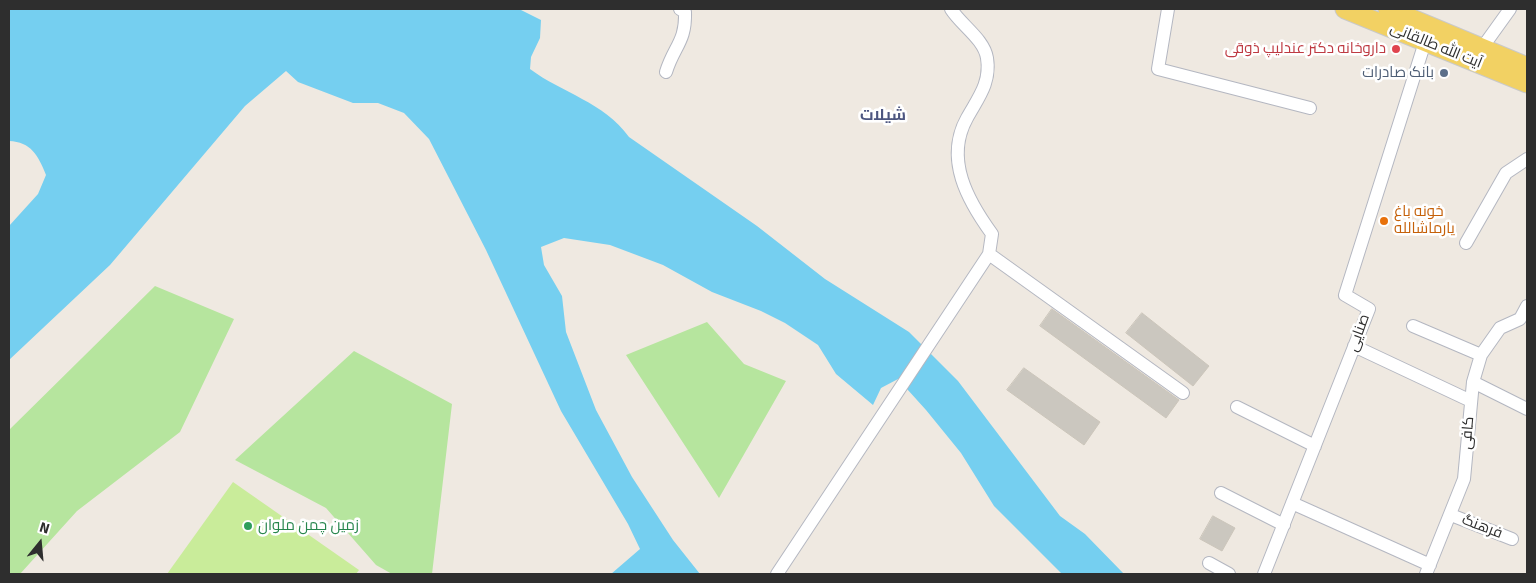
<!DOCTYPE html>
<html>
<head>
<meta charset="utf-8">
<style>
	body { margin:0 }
	#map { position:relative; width:1536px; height:583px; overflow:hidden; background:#efe9e1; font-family:Signika,sans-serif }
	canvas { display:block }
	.frame { position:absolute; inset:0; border:10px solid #2e2e2e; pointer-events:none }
	.north { position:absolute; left:15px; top:518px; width:50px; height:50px; -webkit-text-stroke:4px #fff; paint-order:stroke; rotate:17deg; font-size:14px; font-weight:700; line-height:20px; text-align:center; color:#2e2e2e }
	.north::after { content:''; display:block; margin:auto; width:18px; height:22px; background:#2e2e2e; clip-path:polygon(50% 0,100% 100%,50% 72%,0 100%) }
</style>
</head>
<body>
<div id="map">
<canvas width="1536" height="583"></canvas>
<div class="frame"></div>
<div class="north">N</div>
</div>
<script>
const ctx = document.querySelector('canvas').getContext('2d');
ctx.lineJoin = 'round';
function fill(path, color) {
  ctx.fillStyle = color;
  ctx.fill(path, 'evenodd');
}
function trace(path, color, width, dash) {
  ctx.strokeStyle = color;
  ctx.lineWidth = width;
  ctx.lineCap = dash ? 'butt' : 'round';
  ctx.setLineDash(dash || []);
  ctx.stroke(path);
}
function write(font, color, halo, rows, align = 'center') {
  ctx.font = font + ' Signika,Cairo,sans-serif';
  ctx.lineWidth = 5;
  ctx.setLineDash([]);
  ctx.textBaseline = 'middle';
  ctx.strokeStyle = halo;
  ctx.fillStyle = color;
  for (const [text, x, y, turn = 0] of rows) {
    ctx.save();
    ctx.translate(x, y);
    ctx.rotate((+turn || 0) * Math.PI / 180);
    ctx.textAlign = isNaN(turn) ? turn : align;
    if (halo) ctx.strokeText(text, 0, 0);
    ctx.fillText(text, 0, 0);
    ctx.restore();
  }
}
const green = new Path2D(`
	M155,286L234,319L180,432L77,511L20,574H9V430Z
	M707,322L744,364L786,381L719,498L626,355Z
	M354,351L452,404L432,574H392L376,565L326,508L235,460Z`);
const pitch = new Path2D(`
	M233,482L359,570L356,574H167Z`);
const water = new Path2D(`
	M9,9L521,10L541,20L540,38L531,57L530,69C562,93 604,102 629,137L757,226L825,279L909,332L958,381L1060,516L1085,534L1124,574H1062L994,506L961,453L926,410L898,379L881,388L873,405L836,374L818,345L785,323L761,311L712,292L663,265L610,245L564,238L541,247L544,265L562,296L566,332L596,410L632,477L673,540L700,574H611L640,549L628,524L561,411L486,250L429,139L404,113L378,103H353L298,82L286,71L245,106L110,265L9,360V226L38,194L46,175C38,155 31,142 9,141Z`);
const building = new Path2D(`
	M1052,309L1179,400L1166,418L1040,326Z
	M1142,313L1209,366L1193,386L1126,333Z
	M1024,368L1100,422L1084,445L1007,390Z
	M1213,516L1235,528L1222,551L1200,539Z`);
const minor = new Path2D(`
	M951,9C961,25 984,39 987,58C991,83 978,98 967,118C944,159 968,201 992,234L989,254L1183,393
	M1168,9L1158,69L1310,108
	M1482,48L1510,9
	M666,72C674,46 686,42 685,12L680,9
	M1466,243L1506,173L1527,159
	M1413,326L1481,355
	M1354,346L1471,401
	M1473,382L1527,409
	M1237,407L1315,446
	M1221,493L1284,525
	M1292,503L1430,565
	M1451,515L1512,539
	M1209,563L1229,574
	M777,574L989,254
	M1264,574L1369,309L1345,295L1425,42
	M1426,574L1464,479L1473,382L1481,355L1500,328L1520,319L1527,306`);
const primary = new Path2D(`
	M1345,9L1527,83
	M1388,9L1527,67`);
const markers = [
	[1396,49,5,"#e0444e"],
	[1444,73,5,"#5c6f8a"],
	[1384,221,5,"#e8710a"],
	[248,526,5,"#2e9e5b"]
];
const streetNames = [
	["آیت الله طالقانی",1436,46,22],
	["صنایی",1359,333,-70],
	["کافی",1468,433,-85],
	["فرهنگ",1482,527,21]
];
const healthNames = [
	["داروخانه دکتر عندلیپ ذوقی",1386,49]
];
const serviceNames = [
	["بانک صادرات",1434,73]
];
const foodNames = [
	["خونه باغ",1394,212],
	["یارماشالله",1394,229]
];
const leisureNames = [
	["زمین چمن ملوان",258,526]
];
const neighbourhoodNames = [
	["شیلات",883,116]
];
fill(green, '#b6e59e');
fill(pitch, '#c9ec9a');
fill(water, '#75cff0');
fill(building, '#cbc7bf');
trace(building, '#cbc5ba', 1);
trace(minor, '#b4b7c1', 14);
trace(primary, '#c9c9c9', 21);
trace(minor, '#fff', 12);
trace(primary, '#f2d163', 19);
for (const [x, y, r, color] of markers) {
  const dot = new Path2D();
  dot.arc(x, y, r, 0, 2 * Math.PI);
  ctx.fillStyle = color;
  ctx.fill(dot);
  trace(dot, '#fff', 2);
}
write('15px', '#2e2e2e', '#fff', streetNames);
write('15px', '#be3a42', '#fff', healthNames, 'right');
write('15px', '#4e5e75', '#fff', serviceNames, 'right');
write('15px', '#c56008', '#fff', foodNames, 'left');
write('15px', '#27864d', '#fff', leisureNames, 'left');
write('bold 16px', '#4d5680', '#fff', neighbourhoodNames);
</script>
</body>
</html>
